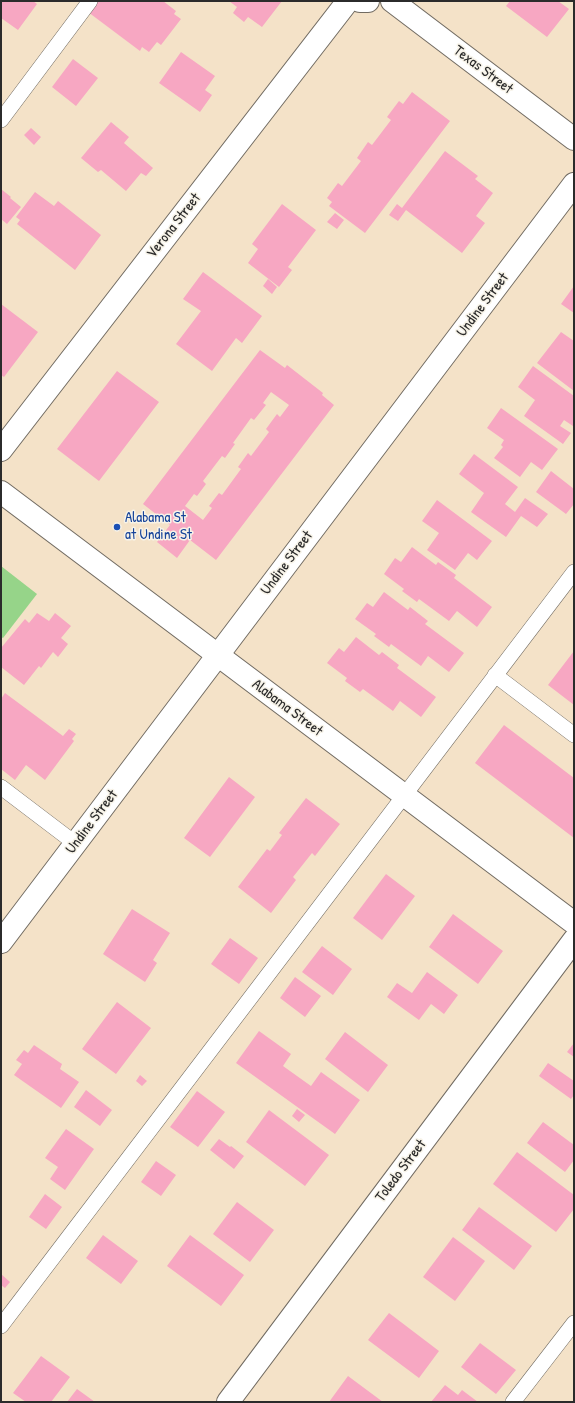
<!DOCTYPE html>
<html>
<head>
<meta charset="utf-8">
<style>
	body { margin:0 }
	#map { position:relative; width:575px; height:1403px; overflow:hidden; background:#f4e2c8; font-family:"Patrick Hand",sans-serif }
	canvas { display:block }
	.frame { position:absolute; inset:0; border:2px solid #2b2b2b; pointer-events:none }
</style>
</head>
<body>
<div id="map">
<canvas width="575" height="1403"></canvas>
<div class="frame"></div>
</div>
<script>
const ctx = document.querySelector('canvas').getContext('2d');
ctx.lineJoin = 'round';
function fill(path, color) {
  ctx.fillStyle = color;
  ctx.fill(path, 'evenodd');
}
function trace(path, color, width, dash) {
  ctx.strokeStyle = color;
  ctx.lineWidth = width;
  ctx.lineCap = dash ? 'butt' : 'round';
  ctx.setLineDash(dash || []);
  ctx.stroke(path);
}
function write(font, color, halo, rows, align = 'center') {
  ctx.font = font + ' "Patrick Hand",sans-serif';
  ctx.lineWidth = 3;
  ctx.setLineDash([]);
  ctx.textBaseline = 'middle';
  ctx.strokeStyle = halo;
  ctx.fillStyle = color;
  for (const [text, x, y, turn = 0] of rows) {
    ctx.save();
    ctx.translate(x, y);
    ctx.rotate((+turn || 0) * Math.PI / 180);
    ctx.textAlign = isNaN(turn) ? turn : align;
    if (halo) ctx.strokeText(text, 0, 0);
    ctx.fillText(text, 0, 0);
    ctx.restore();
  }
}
const green = new Path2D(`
	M1,566L37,594L3,638L1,637Z`);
const building = new Path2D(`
	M1,1H33L37,4L18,30L1,18Z
	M97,1H163L176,11L174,14L181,19L161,45L157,42L149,52L142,47L140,51L88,12Z
	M229,1H282L262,27L248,17L244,22L233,13L237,7Z
	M510,1H558L569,9L547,37L506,6Z
	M181,52L215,76L205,90L212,95L200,112L159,83Z
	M73,59L98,78L76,106L52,87Z
	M412,92L450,121L365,233L329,206L332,202L327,198L338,183L342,186L361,161L357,158L368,142L372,145L391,120L387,117L399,101L403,104Z
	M111,122L129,137L124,143L153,168L146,176L141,173L126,191L101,170L98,172L81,158Z
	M31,128L41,137L34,145L24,135Z
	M445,151L478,176L475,179L493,193L476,216L485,223L462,253L406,210L398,221L389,215L397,204L402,208Z
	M1,189L11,197L10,198L21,207L7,224L1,219Z
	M35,192L54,206L58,201L101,235L75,270L17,224L20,220L16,217Z
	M282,204L316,230L288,267L292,270L279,287L248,263L258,249L252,244Z
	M335,213L344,220L337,229L327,222Z
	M203,272L262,316L242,343L236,338L212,371L176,344L201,311L183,299Z
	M268,279L277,287L272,294L263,286Z
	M574,286V313L561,304Z
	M1,304L38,332L4,377L1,375Z
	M561,332L574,341V391L537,363Z
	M260,350L285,368L287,365L323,393L322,395L334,405L216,560L190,540L177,558L157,542L170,525L143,504ZM271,392L289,405L280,417L277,414L266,429L269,432L251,456L248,453L238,467L241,469L222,495L219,493L209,506L212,508L203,520L185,506L194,494L197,496L206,484L203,481L222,456L225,458L235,444L233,443L251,418L254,420L266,405L263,403Z
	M533,366L574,396V425L573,426L564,420L560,426L571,433L563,444L524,416L535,400L518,387Z
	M117,371L159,402L99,481L57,449Z
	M501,408L558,449L542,470L531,462L520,477L494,458L503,447L501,445L504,440L487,428Z
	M474,454L518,487L505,504L515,512L525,498L548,514L537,527L521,516L506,537L471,512L484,493L459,474Z
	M551,471L574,489V504L566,514L536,492Z
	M437,500L492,541L477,560L468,553L455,570L427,550L439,533L422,521Z
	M412,547L436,565L438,562L456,575L454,578L492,607L477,627L457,611L449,621L419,599L417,602L402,591L404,589L384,574L395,558L401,562Z
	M384,592L408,610L410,607L428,621L425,624L464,653L449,672L428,656L421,666L391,644L389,647L374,636L376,634L355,619L367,603L373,607Z
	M37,613L49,621L55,613L71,626L61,638L68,644L58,657L53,652L41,668L39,666L24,685L1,667V648L25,619L29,623Z
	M356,637L379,655L382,652L399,665L397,668L436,697L421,717L400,701L393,711L363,689L360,692L345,681L347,678L327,663L339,648L344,652Z
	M574,651V705L548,685Z
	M5,693L63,736L69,729L76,734L72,739L74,741L45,780L26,765L15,780L1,769V699Z
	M504,725L574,778V838L475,763Z
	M229,777L255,797L210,857L184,838Z
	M306,798L340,824L315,856L312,853L293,877L296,880L271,913L238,887L267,849L270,851L282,835L279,833Z
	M386,874L415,896L382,940L353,918Z
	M132,909L170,933L153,960L157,963L145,982L103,954Z
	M453,914L503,951L478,984L429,947Z
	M230,938L258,958L239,984L211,964Z
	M322,946L352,969L333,995L302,972Z
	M427,972L458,995L444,1014L431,1004L419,1020L387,997L397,983L412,993Z
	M295,977L321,996L305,1017L280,998Z
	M117,1002L151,1028L116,1074L82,1049Z
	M259,1031L291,1054L283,1066L311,1086L321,1072L360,1100L335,1134L236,1063Z
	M345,1032L388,1065L368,1092L325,1059Z
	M574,1043V1057L567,1052Z
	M34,1045L62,1064L60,1069L79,1082L61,1108L14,1075L22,1064L16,1060L24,1050L28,1053Z
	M548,1063L574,1081V1095L571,1099L539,1076Z
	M140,1075L147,1081L142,1086L136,1081Z
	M86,1090L112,1110L100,1126L74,1107Z
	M197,1091L225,1112L198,1147L170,1127Z
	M297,1109L305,1115L299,1122L292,1116Z
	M269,1110L329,1155L305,1186L246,1142Z
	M543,1122L574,1145V1160L565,1172L527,1143Z
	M66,1129L94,1149L65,1190L50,1179L58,1167L45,1158Z
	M219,1139L230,1147L231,1146L244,1156L234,1169L210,1150Z
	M517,1152L574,1195V1209L556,1232L493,1184Z
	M156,1161L176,1175L161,1196L141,1182Z
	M45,1194L62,1207L46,1229L29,1217Z
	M237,1202L274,1230L250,1262L213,1234Z
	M479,1207L532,1246L514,1270L462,1230Z
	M103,1235L138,1261L121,1284L86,1258Z
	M190,1235L244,1275L221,1306L167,1266Z
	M453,1237L485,1261L455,1301L423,1277Z
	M1,1274L10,1282L5,1288L1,1285Z
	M389,1313L439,1351L419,1378L368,1340Z
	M480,1343L516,1370L496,1394L461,1367Z
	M41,1356L70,1377L51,1402H26L13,1393Z
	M348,1376L383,1402H329Z
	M445,1385L458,1395L462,1390L478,1402H431Z
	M77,1389L95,1402H67Z`);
const lane = new Path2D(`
	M1,120L90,1
	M495,675L574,735
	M1,787L76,844
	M1,1326L574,572
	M513,1402L574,1323`);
const street = new Path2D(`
	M360,1H368
	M392,1L574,139
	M1,450L348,1
	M1,942L574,184
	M228,1402L574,940`);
const secondary = new Path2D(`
	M1,492L574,923`);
const markers = [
	[117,527,4,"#1a4fb4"]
];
const streetNames = [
	["Texas Street",483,70,37],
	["Verona Street",174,226,-52],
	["Undine Street",483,305,-53],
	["Undine Street",287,563,-53],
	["Alabama Street",287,708,37],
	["Undine Street",92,822,-53],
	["Toledo Street",401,1171,-53]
];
const transitNames = [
	["Alabama St",125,518],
	["at Undine St",125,535]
];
fill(green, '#96d489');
fill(building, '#f7a7c2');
trace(lane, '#716b62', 16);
trace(street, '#716b62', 24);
trace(secondary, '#716b62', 24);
trace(lane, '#fff', 15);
trace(street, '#fff', 22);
trace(secondary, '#fff', 22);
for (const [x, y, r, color] of markers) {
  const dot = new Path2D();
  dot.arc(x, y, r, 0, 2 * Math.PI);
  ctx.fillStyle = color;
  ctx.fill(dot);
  trace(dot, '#f7f3e8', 1.5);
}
write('15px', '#2b2b2b', '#f7f3e8', streetNames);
write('15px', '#164399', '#f7f3e8', transitNames, 'left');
</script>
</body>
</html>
